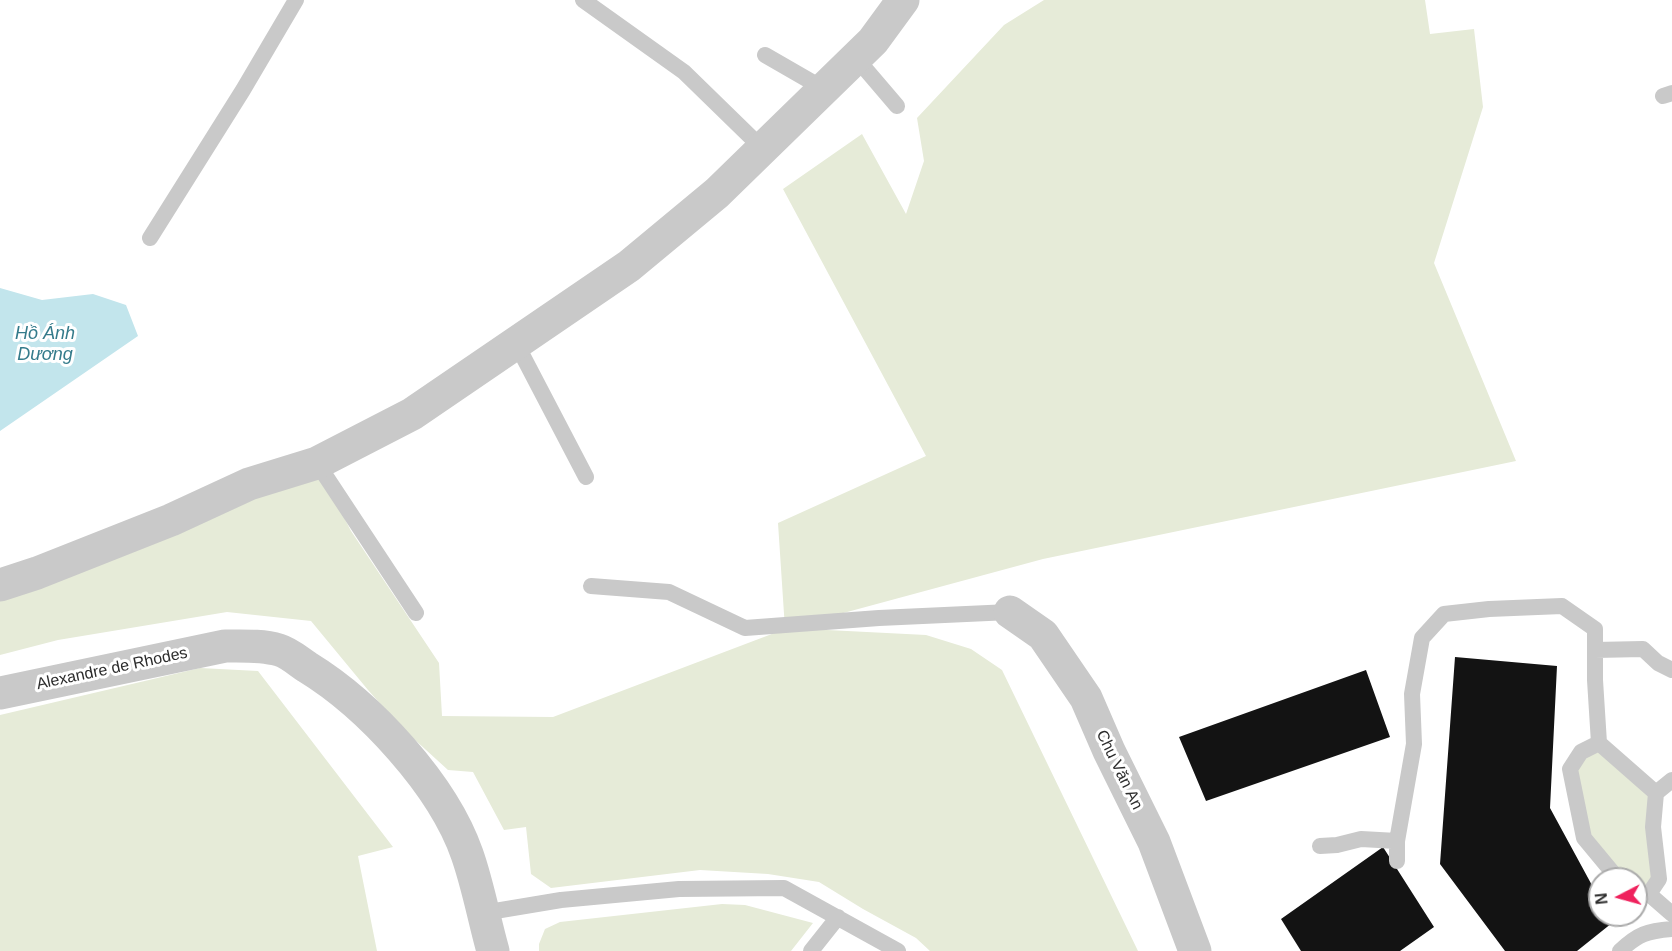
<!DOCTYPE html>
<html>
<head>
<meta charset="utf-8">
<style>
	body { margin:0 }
	#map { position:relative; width:1672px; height:951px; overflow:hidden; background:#fff; font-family:Arial,sans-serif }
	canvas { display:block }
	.north { position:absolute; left:1588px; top:867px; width:60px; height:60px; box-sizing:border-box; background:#fff; border:2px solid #ababab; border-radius:50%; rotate:264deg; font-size:16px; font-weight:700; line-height:24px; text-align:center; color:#2c2c2c }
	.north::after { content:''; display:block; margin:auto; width:21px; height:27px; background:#ef225d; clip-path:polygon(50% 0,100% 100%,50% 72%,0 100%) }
</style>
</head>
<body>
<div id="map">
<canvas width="1672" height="951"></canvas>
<div class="north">N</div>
</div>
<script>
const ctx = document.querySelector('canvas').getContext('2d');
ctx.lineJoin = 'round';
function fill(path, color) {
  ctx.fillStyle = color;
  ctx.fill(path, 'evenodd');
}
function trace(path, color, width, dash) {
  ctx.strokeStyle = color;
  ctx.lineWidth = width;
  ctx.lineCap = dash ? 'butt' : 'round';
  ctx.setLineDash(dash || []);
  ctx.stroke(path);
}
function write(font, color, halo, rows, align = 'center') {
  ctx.font = font + ' Arial,sans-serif';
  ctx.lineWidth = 6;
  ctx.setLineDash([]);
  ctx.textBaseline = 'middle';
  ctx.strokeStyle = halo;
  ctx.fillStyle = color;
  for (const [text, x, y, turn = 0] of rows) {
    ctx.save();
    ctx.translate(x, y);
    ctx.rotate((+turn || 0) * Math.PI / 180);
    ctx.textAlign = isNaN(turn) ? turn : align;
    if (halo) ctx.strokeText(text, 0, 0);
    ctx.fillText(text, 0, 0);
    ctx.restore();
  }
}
const green = new Path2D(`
	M1044,0H1425L1430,34L1474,29L1483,107L1434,263L1516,461L1043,559L788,628L926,635L971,649L1002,670L1138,951H930L916,938L863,909L819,882L768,874L700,870L551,888L531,874L526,827L504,830L473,772L448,770L403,729L368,690L311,621L227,612L58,640L0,655V585L316,463L351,531L439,663L442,716L553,717L785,629L778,523L926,456L783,189L862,134L906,214L924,161L917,118L1004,25Z
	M200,668L258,671L393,847L358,856L377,951H0V715Z
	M1598,749L1651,793L1655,878L1636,898V879H1620L1590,836L1576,772L1584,758Z
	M722,904L745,905L813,923L791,951H539V944L545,929L560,922Z`);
const water = new Path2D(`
	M0,288L42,300L93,294L126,305L138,336L0,431Z`);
const building = new Path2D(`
	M1455,657L1557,666L1550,808L1600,900V915H1608L1612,923L1577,951H1505L1440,864Z
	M1366,670L1390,737L1206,801L1179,737Z
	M1383,847L1434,927L1400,951H1301L1281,919Z`);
const lane = new Path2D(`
	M583,0L684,72L763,149
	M765,55L824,89
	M856,58L897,106
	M1663,96L1672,93
	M150,238L243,90L296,0
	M516,343L586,477
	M317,463L416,613
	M591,586L669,592L745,628L879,618L1010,612
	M1595,650L1643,649L1658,663L1672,670
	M1397,841V861
	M1320,846L1337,845L1361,839L1397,841L1414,744L1412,694L1422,638L1444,614L1489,609L1562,606L1595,629V680L1599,743
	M1618,879L1584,838L1570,769L1581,752L1599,743L1656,793
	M1649,894L1672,914
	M1636,898L1649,894L1659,879L1653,827L1656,793L1672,780
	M483,913L561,900L679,889L784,888L898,951
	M811,951L838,917
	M1620,951C1638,934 1647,931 1672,929`);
const street = new Path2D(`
	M0,585L37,573L171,520L249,484L317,463L412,414L629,266L717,193L873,41L903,0
	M1010,612L1043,635L1086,698L1109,751L1154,842L1195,951
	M0,693L225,646C243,646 262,645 279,650C289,653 298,661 307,667C369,705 443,785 467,854C478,885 484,919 493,951`);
const streetNames = [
	["Alexandre de Rhodes",112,669,-12],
	["Chu Văn An",1119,770,64]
];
const waterNames = [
	["Hồ Ánh",45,334],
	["Dương",45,355]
];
fill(green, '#e6ebd8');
fill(water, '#c2e5ec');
fill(building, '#131313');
trace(lane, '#c9c9c9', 16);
trace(street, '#c9c9c9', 33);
write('16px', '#2c2c2c', '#fff', streetNames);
write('italic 18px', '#347b8b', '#fff', waterNames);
</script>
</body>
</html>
